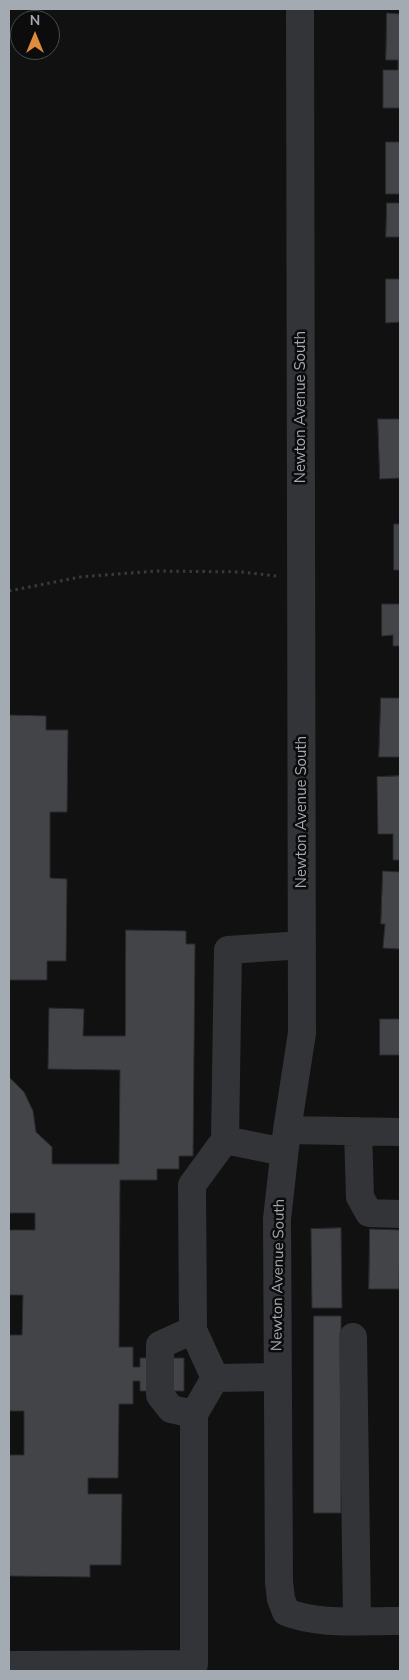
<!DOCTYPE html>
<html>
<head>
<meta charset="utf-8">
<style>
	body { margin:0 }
	#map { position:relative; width:409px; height:1680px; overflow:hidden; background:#111112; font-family:"Nunito Sans",sans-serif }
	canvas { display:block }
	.frame { position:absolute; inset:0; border:10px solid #a3aab1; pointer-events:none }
	.north { position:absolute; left:10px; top:10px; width:50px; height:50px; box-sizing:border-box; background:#0c0c0d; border:1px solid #484b4f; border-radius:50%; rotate:0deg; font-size:14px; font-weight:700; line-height:20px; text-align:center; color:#a3aab1 }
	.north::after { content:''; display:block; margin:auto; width:18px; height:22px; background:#df8d3c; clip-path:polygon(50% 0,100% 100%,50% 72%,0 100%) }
</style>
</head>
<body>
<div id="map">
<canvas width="409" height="1680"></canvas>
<div class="frame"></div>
<div class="north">N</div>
</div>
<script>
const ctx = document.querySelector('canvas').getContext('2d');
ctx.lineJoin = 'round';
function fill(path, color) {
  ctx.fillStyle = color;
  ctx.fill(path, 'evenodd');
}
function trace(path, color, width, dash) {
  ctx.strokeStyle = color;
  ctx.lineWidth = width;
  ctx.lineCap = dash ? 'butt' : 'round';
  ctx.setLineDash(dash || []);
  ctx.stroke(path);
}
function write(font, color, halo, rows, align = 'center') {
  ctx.font = font + ' "Nunito Sans",sans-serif';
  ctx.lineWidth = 5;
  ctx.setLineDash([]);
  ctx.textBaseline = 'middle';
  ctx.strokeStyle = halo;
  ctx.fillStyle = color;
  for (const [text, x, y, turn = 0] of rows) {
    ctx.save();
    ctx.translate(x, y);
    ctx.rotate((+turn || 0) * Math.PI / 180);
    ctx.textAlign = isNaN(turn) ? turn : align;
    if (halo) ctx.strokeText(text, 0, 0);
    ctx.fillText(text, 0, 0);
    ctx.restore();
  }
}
const building = new Path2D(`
	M387,13L400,14V108H383V70H398V60H386Z
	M386,142H400V194H386Z
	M387,203H400V237H386Z
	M386,279H400V322L386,323Z
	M378,419H400V478L380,479Z
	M394,524H400V570H394Z
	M382,604H400V646H393V635L382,636Z
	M381,698H400V757H379Z
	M9,715L46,716V730H68L67,812H50V878L67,879L66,961H47V980H9Z
	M400,776V860H393V834H378L377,777Z
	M383,871L400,872V949L383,948L385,924H381Z
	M126,930L186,931V944H195L193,1156H179V1169H157V1180H120L119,1347H133V1367H140V1358H184V1391H140V1381H133V1404H119L118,1478H88V1494H122L121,1565H90V1577L9,1576V1455H24V1411H9V1335H22L23,1295H9V1230H35V1213H9V1077L24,1092L33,1111L36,1132L52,1147V1164H119L120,1070L48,1069L49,1008L84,1009L83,1036H125Z
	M380,1019H400V1055H380Z
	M341,1228L342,1308H312L311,1229Z
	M370,1229L400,1230L399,1289H369Z
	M314,1316H341V1513H314Z`);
const path = new Path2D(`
	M9,591L80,577L156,571L242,572L276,576`);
const minor = new Path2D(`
	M300,9L302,1033L287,1130L277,1219L279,1582L281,1599L286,1612C322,1626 362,1620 400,1621
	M287,1130L400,1132
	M358,1131L360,1197L369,1213L400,1214
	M225,1140L284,1152
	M193,1330L160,1345V1395L171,1409L194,1414
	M353,1337L357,1620
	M215,1378L193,1330L192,1185L225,1140L228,950L302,945
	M9,1665L194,1664V1414L215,1378L278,1377`);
const streetNames = [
	["Newton Avenue South",301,407,-90],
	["Newton Avenue South",302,812,-90],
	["Newton Avenue South",279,1275,-89]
];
fill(building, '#424447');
trace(building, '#2b2b2e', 1);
trace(path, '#383b3d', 3, [2.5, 4]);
trace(minor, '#323437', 28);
write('15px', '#a3aab1', '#0c0c0d', streetNames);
</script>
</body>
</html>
